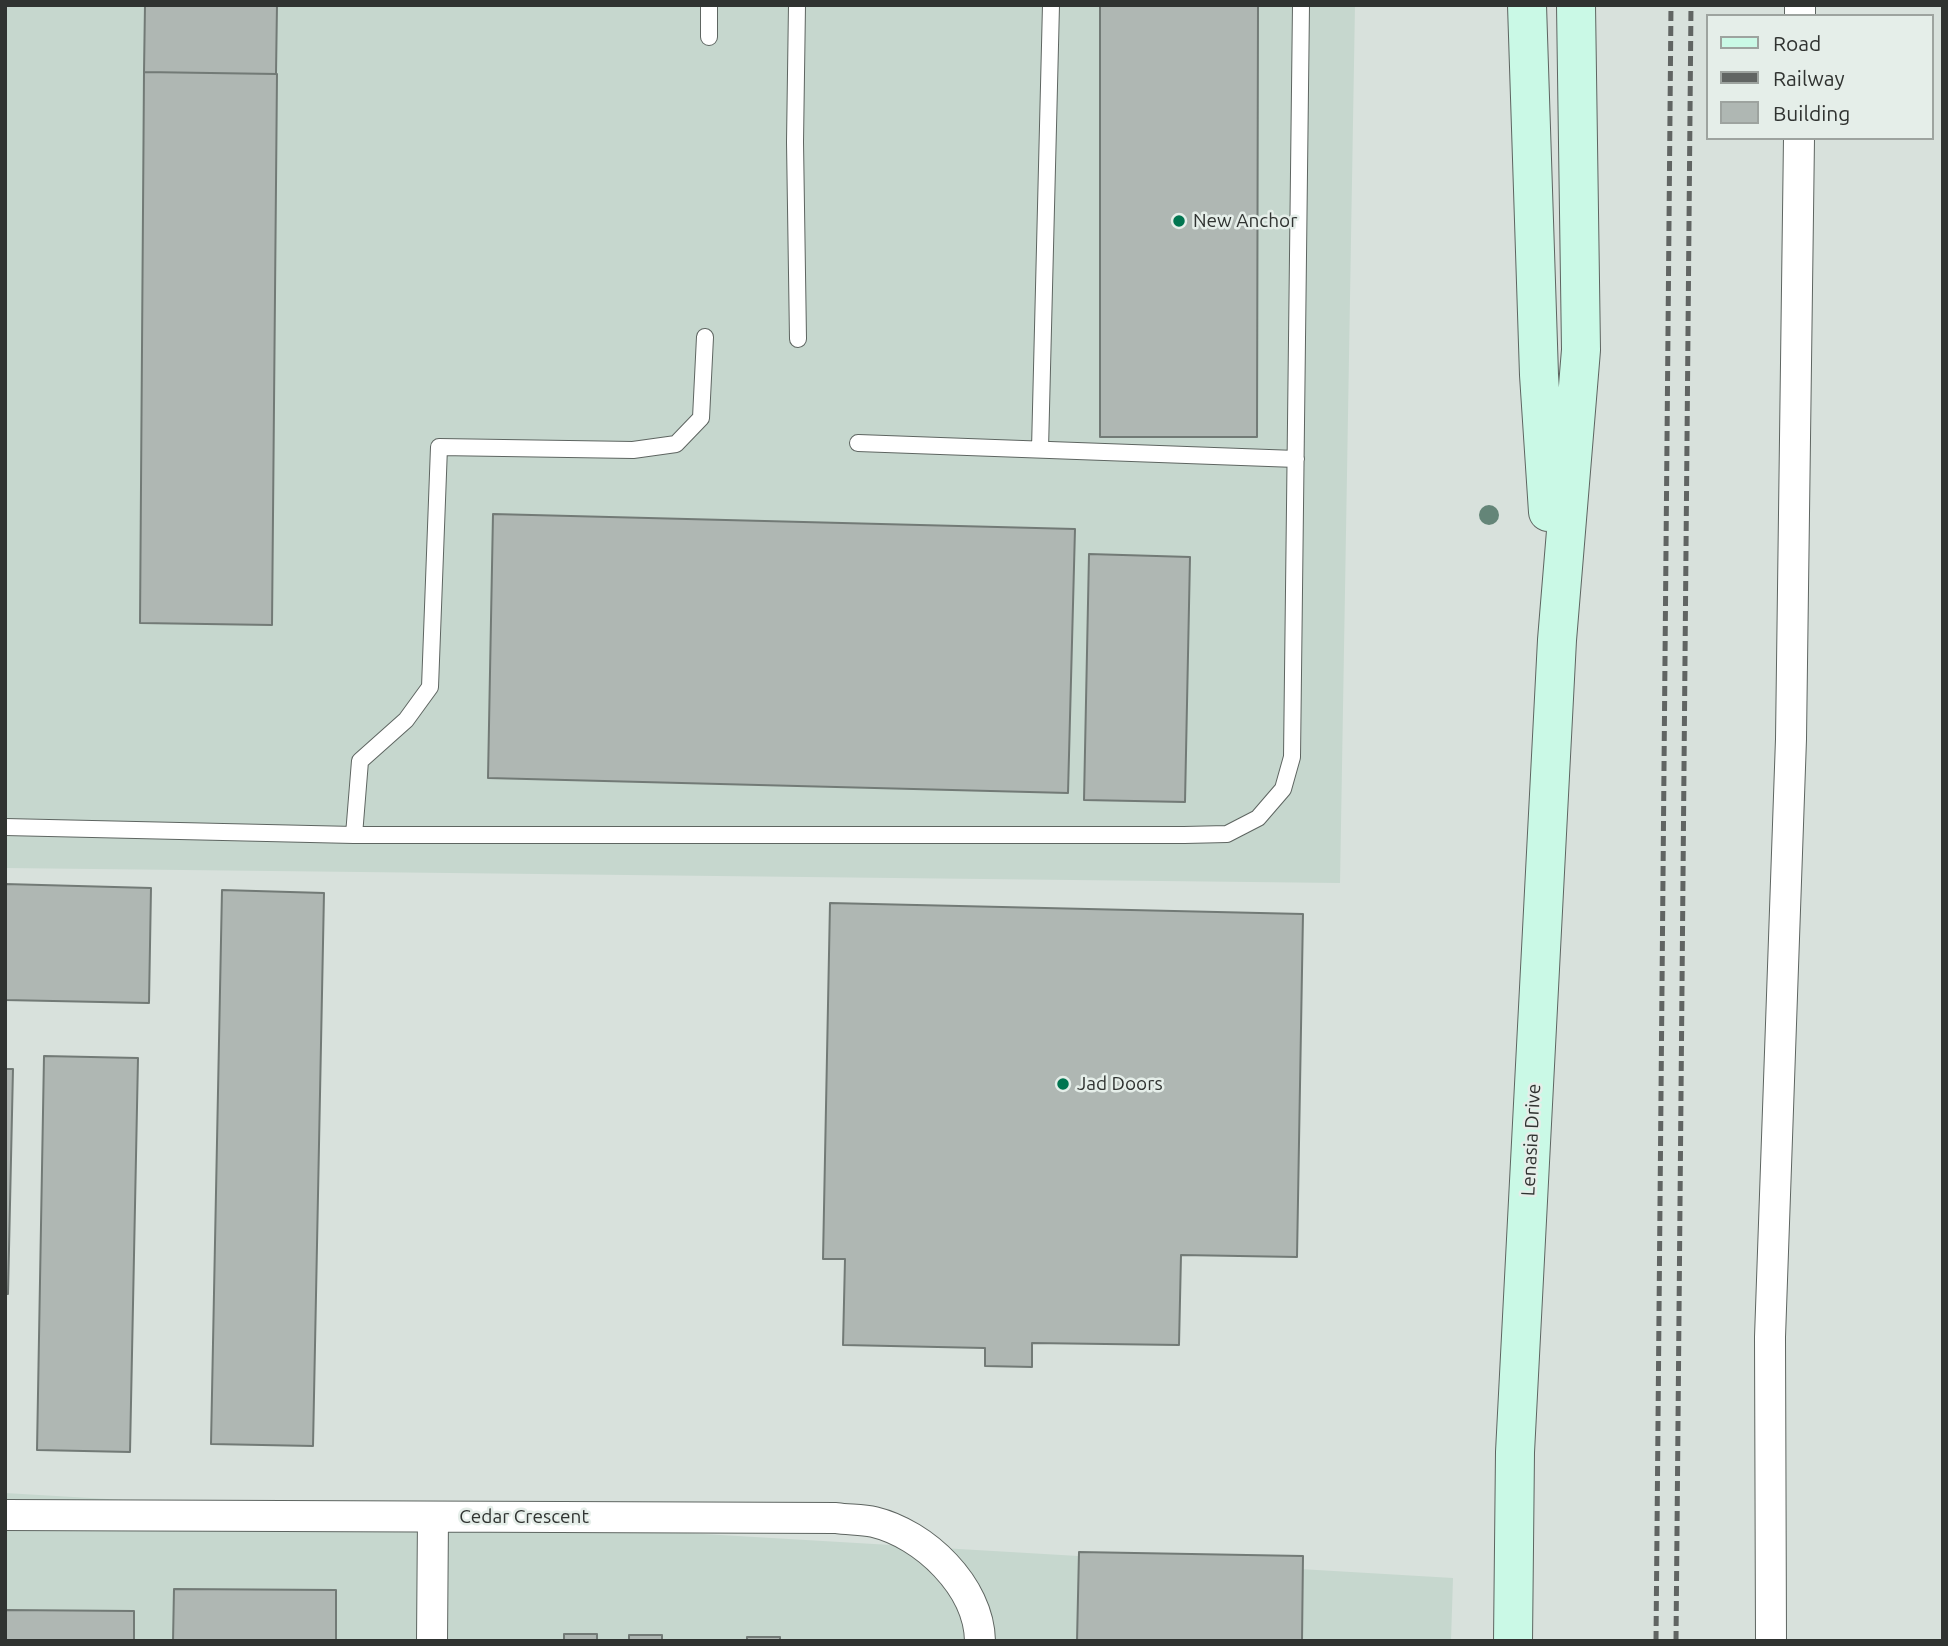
<!DOCTYPE html>
<html>
<head>
<meta charset="utf-8">
<style>
	body { margin:0 }
	#map { position:relative; width:1948px; height:1646px; overflow:hidden; background:#d8e1dc; font-family:Ubuntu,sans-serif }
	canvas { display:block }
	.frame { position:absolute; inset:0; border:7px solid #303331; pointer-events:none }
	.legend { position:absolute; left:1706px; top:14px; width:228px; height:126px; box-sizing:border-box; background:#e5eee9; border:2px solid #9da39f; margin:0; padding:9px 12px; list-style:none; font-size:21px; color:#303331 }
	.legend li { display:flex; align-items:center; gap:14px; height:35px }
	.legend b { width:35px; border:2px solid #9da39f }
</style>
</head>
<body>
<div id="map">
<canvas width="1948" height="1646"></canvas>
<div class="frame"></div>
<ul class="legend">
<li><b style="height:9px;background:#caf9e6"></b>Road</li>
<li><b style="height:9px;background:#616563"></b>Railway</li>
<li><b style="height:19px;background:#afb7b3"></b>Building</li>
</ul>
</div>
<script>
const ctx = document.querySelector('canvas').getContext('2d');
ctx.lineJoin = 'round';
function fill(path, color) {
  ctx.fillStyle = color;
  ctx.fill(path, 'evenodd');
}
function trace(path, color, width, dash) {
  ctx.strokeStyle = color;
  ctx.lineWidth = width;
  ctx.lineCap = dash ? 'butt' : 'round';
  ctx.setLineDash(dash || []);
  ctx.stroke(path);
}
function write(font, color, halo, rows, align = 'center') {
  ctx.font = font + ' Ubuntu,sans-serif';
  ctx.lineWidth = 5;
  ctx.setLineDash([]);
  ctx.textBaseline = 'middle';
  ctx.strokeStyle = halo;
  ctx.fillStyle = color;
  for (const [text, x, y, turn = 0] of rows) {
    ctx.save();
    ctx.translate(x, y);
    ctx.rotate((+turn || 0) * Math.PI / 180);
    ctx.textAlign = isNaN(turn) ? turn : align;
    if (halo) ctx.strokeText(text, 0, 0);
    ctx.fillText(text, 0, 0);
    ctx.restore();
  }
}
const built = new Path2D(`
	M5,5H1355L1340,883L5,868Z
	M5,1493L1453,1578L1451,1641H5Z`);
const building = new Path2D(`
	M145,5H277L276,74L144,72Z
	M1100,5H1258L1257,437H1100Z
	M144,72L277,74L272,625L140,623Z
	M493,514L1075,529L1068,793L488,778Z
	M1089,554L1190,557L1185,802L1084,800Z
	M5,884L151,888L149,1003L5,1000Z
	M222,890L324,893L313,1446L211,1444Z
	M830,903L1303,914L1297,1257L1181,1255L1179,1345L1032,1343V1367L985,1366V1348L843,1345L845,1259H823Z
	M44,1056L138,1058L130,1452L37,1450Z
	M5,1069H13L8,1294H5Z
	M1079,1552L1303,1556L1302,1641H1077Z
	M174,1589L336,1590V1641H173Z
	M5,1610L134,1611V1641H5Z
	M564,1634H597V1641H564Z
	M629,1635H662V1641H629Z
	M747,1637H780V1641H747Z`);
const service = new Path2D(`
	M709,5V37
	M797,5L795,142L798,339
	M858,443L1296,459
	M1040,449L1051,5
	M5,827L354,835H1184L1227,834L1258,818L1283,789L1292,757L1301,5
	M354,835L360,761L406,720L430,687L439,447L633,450L676,444L701,418L705,337`);
const minor = new Path2D(`
	M1800,5V16
	M5,1515L836,1518C848,1520 862,1519 874,1522C924,1534 979,1586 980,1641
	M432,1641L433,1517
	M1771,1641L1770,1337L1791,739L1799,138`);
const secondary = new Path2D(`
	M1527,5L1539,375L1548,512
	M1513,1641L1515,1452L1557,640L1581,350L1576,5`);
const rail = new Path2D(`
	M1656,1641L1671,5
	M1676,1641L1691,5`);
const trees = [
	[1489,515]
];
const markers = [
	[1179,221,7,"#007550"],
	[1063,1084,7,"#007550"]
];
const poiNames = [
	["New Anchor",1193,221],
	["Jad Doors",1077,1084]
];
const streetNames = [
	["Lenasia Drive",1531,1140,-87],
	["Cedar Crescent",524,1517]
];
fill(built, '#c6d7ce');
fill(building, '#afb7b3');
trace(building, '#727a76', 2);
trace(service, '#5e6561', 18);
trace(minor, '#5e6561', 32);
trace(secondary, '#5e6561', 40);
trace(service, '#fff', 16);
trace(minor, '#fff', 30);
trace(secondary, '#caf9e6', 38);
trace(rail, '#616563', 5, [10, 5]);
ctx.fillStyle = '#648578';
for (const [x, y] of trees) {
  ctx.beginPath();
  ctx.arc(x, y, 10, 0, 2 * Math.PI);
  ctx.fill();
}
for (const [x, y, r, color] of markers) {
  const dot = new Path2D();
  dot.arc(x, y, r, 0, 2 * Math.PI);
  ctx.fillStyle = color;
  ctx.fill(dot);
  trace(dot, '#e5eee9', 2.5);
}
write('19px', '#303331', '#e5eee9', poiNames, 'left');
write('19px', '#303331', '#e5eee9', streetNames);
</script>
</body>
</html>
